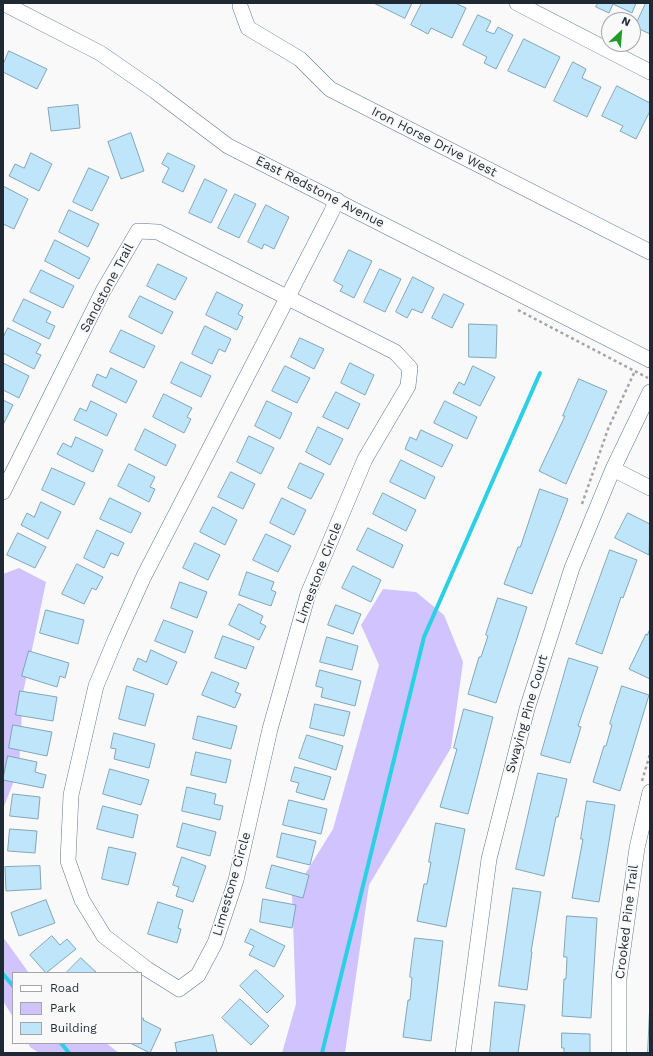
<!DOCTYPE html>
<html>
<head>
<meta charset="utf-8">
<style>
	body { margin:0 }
	#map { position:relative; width:653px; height:1056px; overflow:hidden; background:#f9f9f9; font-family:"Work Sans",sans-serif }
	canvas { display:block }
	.frame { position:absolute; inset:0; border:4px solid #1f2934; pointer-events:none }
	.legend { position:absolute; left:12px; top:972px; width:130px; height:72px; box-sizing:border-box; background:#f9f9f9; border:1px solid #a2a6aa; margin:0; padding:5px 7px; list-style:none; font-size:12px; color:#1f2934 }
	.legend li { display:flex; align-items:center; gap:8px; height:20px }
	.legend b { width:20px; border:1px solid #a2a6aa }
	.north { position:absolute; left:601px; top:12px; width:40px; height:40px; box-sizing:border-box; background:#f9f9f9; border:1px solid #a2a6aa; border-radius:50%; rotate:26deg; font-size:11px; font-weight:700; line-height:16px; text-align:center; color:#1f2934 }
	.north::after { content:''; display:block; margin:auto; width:14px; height:18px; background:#229929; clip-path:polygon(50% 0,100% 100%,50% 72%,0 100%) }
</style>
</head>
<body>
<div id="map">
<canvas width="653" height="1056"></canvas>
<div class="frame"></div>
<ul class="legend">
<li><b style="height:5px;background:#fff"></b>Road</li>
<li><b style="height:11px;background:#d0c3fe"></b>Park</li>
<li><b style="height:11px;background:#bee5f9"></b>Building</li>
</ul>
<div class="north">N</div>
</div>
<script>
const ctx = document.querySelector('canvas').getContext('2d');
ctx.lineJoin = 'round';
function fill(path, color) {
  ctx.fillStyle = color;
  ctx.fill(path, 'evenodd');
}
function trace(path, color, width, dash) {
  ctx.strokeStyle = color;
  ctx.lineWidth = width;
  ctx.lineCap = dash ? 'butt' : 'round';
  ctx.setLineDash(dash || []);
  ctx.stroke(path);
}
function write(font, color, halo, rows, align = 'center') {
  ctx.font = font + ' "Work Sans",sans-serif';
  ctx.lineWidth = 3.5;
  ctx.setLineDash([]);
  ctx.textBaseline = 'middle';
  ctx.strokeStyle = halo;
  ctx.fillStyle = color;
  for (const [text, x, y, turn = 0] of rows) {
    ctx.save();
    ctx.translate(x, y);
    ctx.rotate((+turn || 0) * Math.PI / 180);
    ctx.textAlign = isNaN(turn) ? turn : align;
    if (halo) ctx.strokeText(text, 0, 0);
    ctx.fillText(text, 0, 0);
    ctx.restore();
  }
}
const green = new Path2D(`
	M19,568L46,582L23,693L19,768L3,809V574Z
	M383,589L416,592L444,615L463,662L451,748L369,885L345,1053H282L296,1004L292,895L333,829L379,665L361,625Z
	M3,937L29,973H13V1017L3,1001Z
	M28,1043H106L119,1053H39L30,1047Z`);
const stream = new Path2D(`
	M3,974L13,986
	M61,1043L69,1053
	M322,1053L424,637L540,373`);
const building = new Path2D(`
	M374,3H412L405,18Z
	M422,3H455L466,8L452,38L431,28L428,34L411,25Z
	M598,3H636L632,13L613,4L609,13L596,7Z
	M646,3H650V34L635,27Z
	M478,15L491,21L486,31L494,34L498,27L513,35L496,69L484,63L487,57L463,45Z
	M524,39L560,57L545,88L508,71Z
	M9,51L47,69L37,89L3,72V65Z
	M573,62L586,69L582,78L601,87L587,117L554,101Z
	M617,86L650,103V111L636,139L620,131L623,126L602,116Z
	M78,105L80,128L51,131L48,108Z
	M131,133L144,171L121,179L108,142Z
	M31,153L52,164L39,191L9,176L15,164L24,168Z
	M168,153L195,166L183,192L162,182L169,168L162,164Z
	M89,168L109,177L92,211L73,202Z
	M205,179L227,190L211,223L189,213Z
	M3,186L28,199L14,229L3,224Z
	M235,194L256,204L239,238L218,228Z
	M266,205L289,217L274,249L264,244L262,249L248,242Z
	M69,210L99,224L88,247L59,232Z
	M55,240L90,258L79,279L45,261Z
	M349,250L372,261L354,298L340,291L343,286L334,281Z
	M158,264L187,278L175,300L147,286Z
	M380,269L401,279L385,312L364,302Z
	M41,270L74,286L63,308L30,292Z
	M413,277L434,288L422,313L412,309L407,318L396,312Z
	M217,292L243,305L238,314L243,317L237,330L206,315Z
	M444,294L464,304L452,328L432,318Z
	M140,296L173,312L162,334L129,317Z
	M24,299L51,312L46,322L55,326L49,339L13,321Z
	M469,324L497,325L496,358L469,357Z
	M205,326L231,339L225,352L219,349L212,364L192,354Z
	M8,328L41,344L36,353L41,355L34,369L3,353V338Z
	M121,330L155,346L144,368L110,352Z
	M300,338L324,349L314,369L291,357Z
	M181,362L211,376L201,397L171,383Z
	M3,363L29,376L19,398L3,390Z
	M350,363L374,375L365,395L341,383Z
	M285,366L310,378L297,403L272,391Z
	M473,366L495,377L480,406L453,393L459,382L464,385Z
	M111,368L137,381L126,403L92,386L97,374L106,378Z
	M579,379L607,391L566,484L539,471L565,416H563Z
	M336,392L360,404L348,429L323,417Z
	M164,394L192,408L187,417L191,419L184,433L153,417Z
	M3,400L13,405L3,425Z
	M91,401L117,414L107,436L74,420L80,408L86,411Z
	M267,401L292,413L280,439L255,426Z
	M445,401L477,417L467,439L434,423Z
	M318,427L343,439L330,465L306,452Z
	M145,429L176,445L166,466L135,450Z
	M421,430L453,445L442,467L405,449L410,437L416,440Z
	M249,436L274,448L261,474L237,462Z
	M76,437L103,450L93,472L57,454L63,443L71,447Z
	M401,460L435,477L425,499L390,482Z
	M300,463L324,474L311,499L288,488Z
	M129,464L155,477L150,487L155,489L149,502L118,486Z
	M52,468L85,483L74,505L42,490Z
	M231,472L255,484L243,509L218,497Z
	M540,489L568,499L532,594L504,584L518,547H520Z
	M383,493L416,510L406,531L373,514Z
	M110,498L141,513L131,533L100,519Z
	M282,498L306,510L294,535L270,523Z
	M41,502L61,512L48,539L21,525L27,513L34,517Z
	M213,507L237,520L225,545L200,532Z
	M628,513L650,524L649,555L615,538Z
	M368,528L403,545L393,568L357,550Z
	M97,530L124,543L118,556L111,553L104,568L84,558Z
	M18,533L46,547L35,568L7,555Z
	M266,534L291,546L278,572L253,560Z
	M195,543L220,555L208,580L183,568Z
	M610,550L637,560L623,598L621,597L602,654L576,644Z
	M77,564L103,577L96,590L92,588L84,604L62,594Z
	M353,566L381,580L371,602L342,588Z
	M247,572L274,582L271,590L276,592L271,606L239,595Z
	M180,582L207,592L197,618L171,608Z
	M498,598L527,607L496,703L468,694L479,657H481L488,636L486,635Z
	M239,604L263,616L260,623L266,626L259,640L229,625Z
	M336,605L361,614L353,634L328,625Z
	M46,610L84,620L78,644L40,633Z
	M164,620L193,631L185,653L155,641Z
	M650,629V679L629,669L646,634L647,635Z
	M223,636L254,647L246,669L215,658Z
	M327,637L358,646L352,670L320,662Z
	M151,650L177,662L167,685L133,670L138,658L146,662Z
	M29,651L69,663L65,678L60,676L57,687L22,676Z
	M569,658L598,667L578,726L581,727L570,763L541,755Z
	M320,670L361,681L355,706L321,697L323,688L316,686Z
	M212,672L239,683L235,692L241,694L235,708L202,695Z
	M127,686L154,694L145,726L119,719Z
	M622,686L649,695L620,791L593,782L604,746H606L612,725L610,724Z
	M20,691L57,697L53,721L16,715Z
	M315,704L350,712L344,736L310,728Z
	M464,709L493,717L468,814L440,807L457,749L454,748Z
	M198,716L237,726L231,749L193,739Z
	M13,725L52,732L47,756L9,748Z
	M114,733L155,744L149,768L114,759L116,749L111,748Z
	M307,735L343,746L336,770L299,758Z
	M196,752L231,760L226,783L191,775Z
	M8,756L37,762L35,772L46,775L43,788L3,780Z
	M295,767L331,777L324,800L296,792L299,783L291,781Z
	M110,769L149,780L141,805L103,794Z
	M538,773L567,779L558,817H556L544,876L516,869Z
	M187,787L216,794L214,804L223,806L220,820L182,811Z
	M13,794L40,797L38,819L10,816Z
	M289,800L327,809L321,834L283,825Z
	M587,801L615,805L599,902L572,898L583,839H581Z
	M103,806L138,815L133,838L97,829Z
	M183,823L216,832L210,856L177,847Z
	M436,823L465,829L446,927L417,921L424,884H427L431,862H429Z
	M10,829L37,831L35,853L8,851Z
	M282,833L316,841L310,865L277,857Z
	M109,847L136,853L128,885L102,879Z
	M182,857L206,866L193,902L176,896L179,887L173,885Z
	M272,865L309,875L303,898L266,888Z
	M40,866L41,889L6,891L5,867Z
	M513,888L541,892L531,952H532L527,990L499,986Z
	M263,899L296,905L292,928L260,922Z
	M46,900L55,923L19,936L11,913Z
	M158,902L183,910L178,928L181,929L177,943L148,934Z
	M567,916L597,918L591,1018L562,1016L564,979H566L567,957H564Z
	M251,929L285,946L274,967L249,955L254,946L245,942Z
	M52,936L60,945L67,939L76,949L46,973L30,955Z
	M415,938L443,941L431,1041L403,1037L408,1000H410L412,978L410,977Z
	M81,958L97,973H66Z
	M256,970L284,996L267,1013L240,986Z
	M240,999L269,1026L251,1045L222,1018Z
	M650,1001V1053H648Z
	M495,1002L525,1005L518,1053H490Z
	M141,1017L144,1019L143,1020L161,1029L150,1053L130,1043H141Z
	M562,1033L590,1034V1053H564V1048H562Z
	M213,1035L217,1053H177L175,1043Z`);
const path = new Path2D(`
	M518,310L648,378
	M582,504L608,429L635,371
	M642,781L650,754`);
const minor = new Path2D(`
	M3,3L100,53L155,91L228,146L650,360
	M517,3L650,72
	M240,6L248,28L300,59L330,89L650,252
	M613,469L650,488
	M3,492L103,291L138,231L158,232L395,352L410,368L408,386L365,459L308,594L270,729L236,880L215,943L198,975L179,989L147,969L104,936L82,900L68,861L71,795L96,686L116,638L144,576L331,213L337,200
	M463,1053L489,859L527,709L572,568L613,469L650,392
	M619,1053V978L637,848L650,792`);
const streetNames = [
	["Iron Horse Drive West",434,142,27],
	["East Redstone Avenue",320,192,27],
	["Sandstone Trail",107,288,-62],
	["Limestone Circle",319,573,-69],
	["Swaying Pine Court",527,714,-74],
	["Limestone Circle",232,884,-74],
	["Crooked Pine Trail",627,922,-83]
];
fill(green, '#d0c3fe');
trace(stream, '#2bd0e5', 4);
fill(building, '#bee5f9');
trace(building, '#80a6b9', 1);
trace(minor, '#5f7791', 16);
trace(path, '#a2a6aa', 2.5, [3, 3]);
trace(minor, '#fff', 15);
write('13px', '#1f2934', '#f9f9f9', streetNames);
</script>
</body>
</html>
